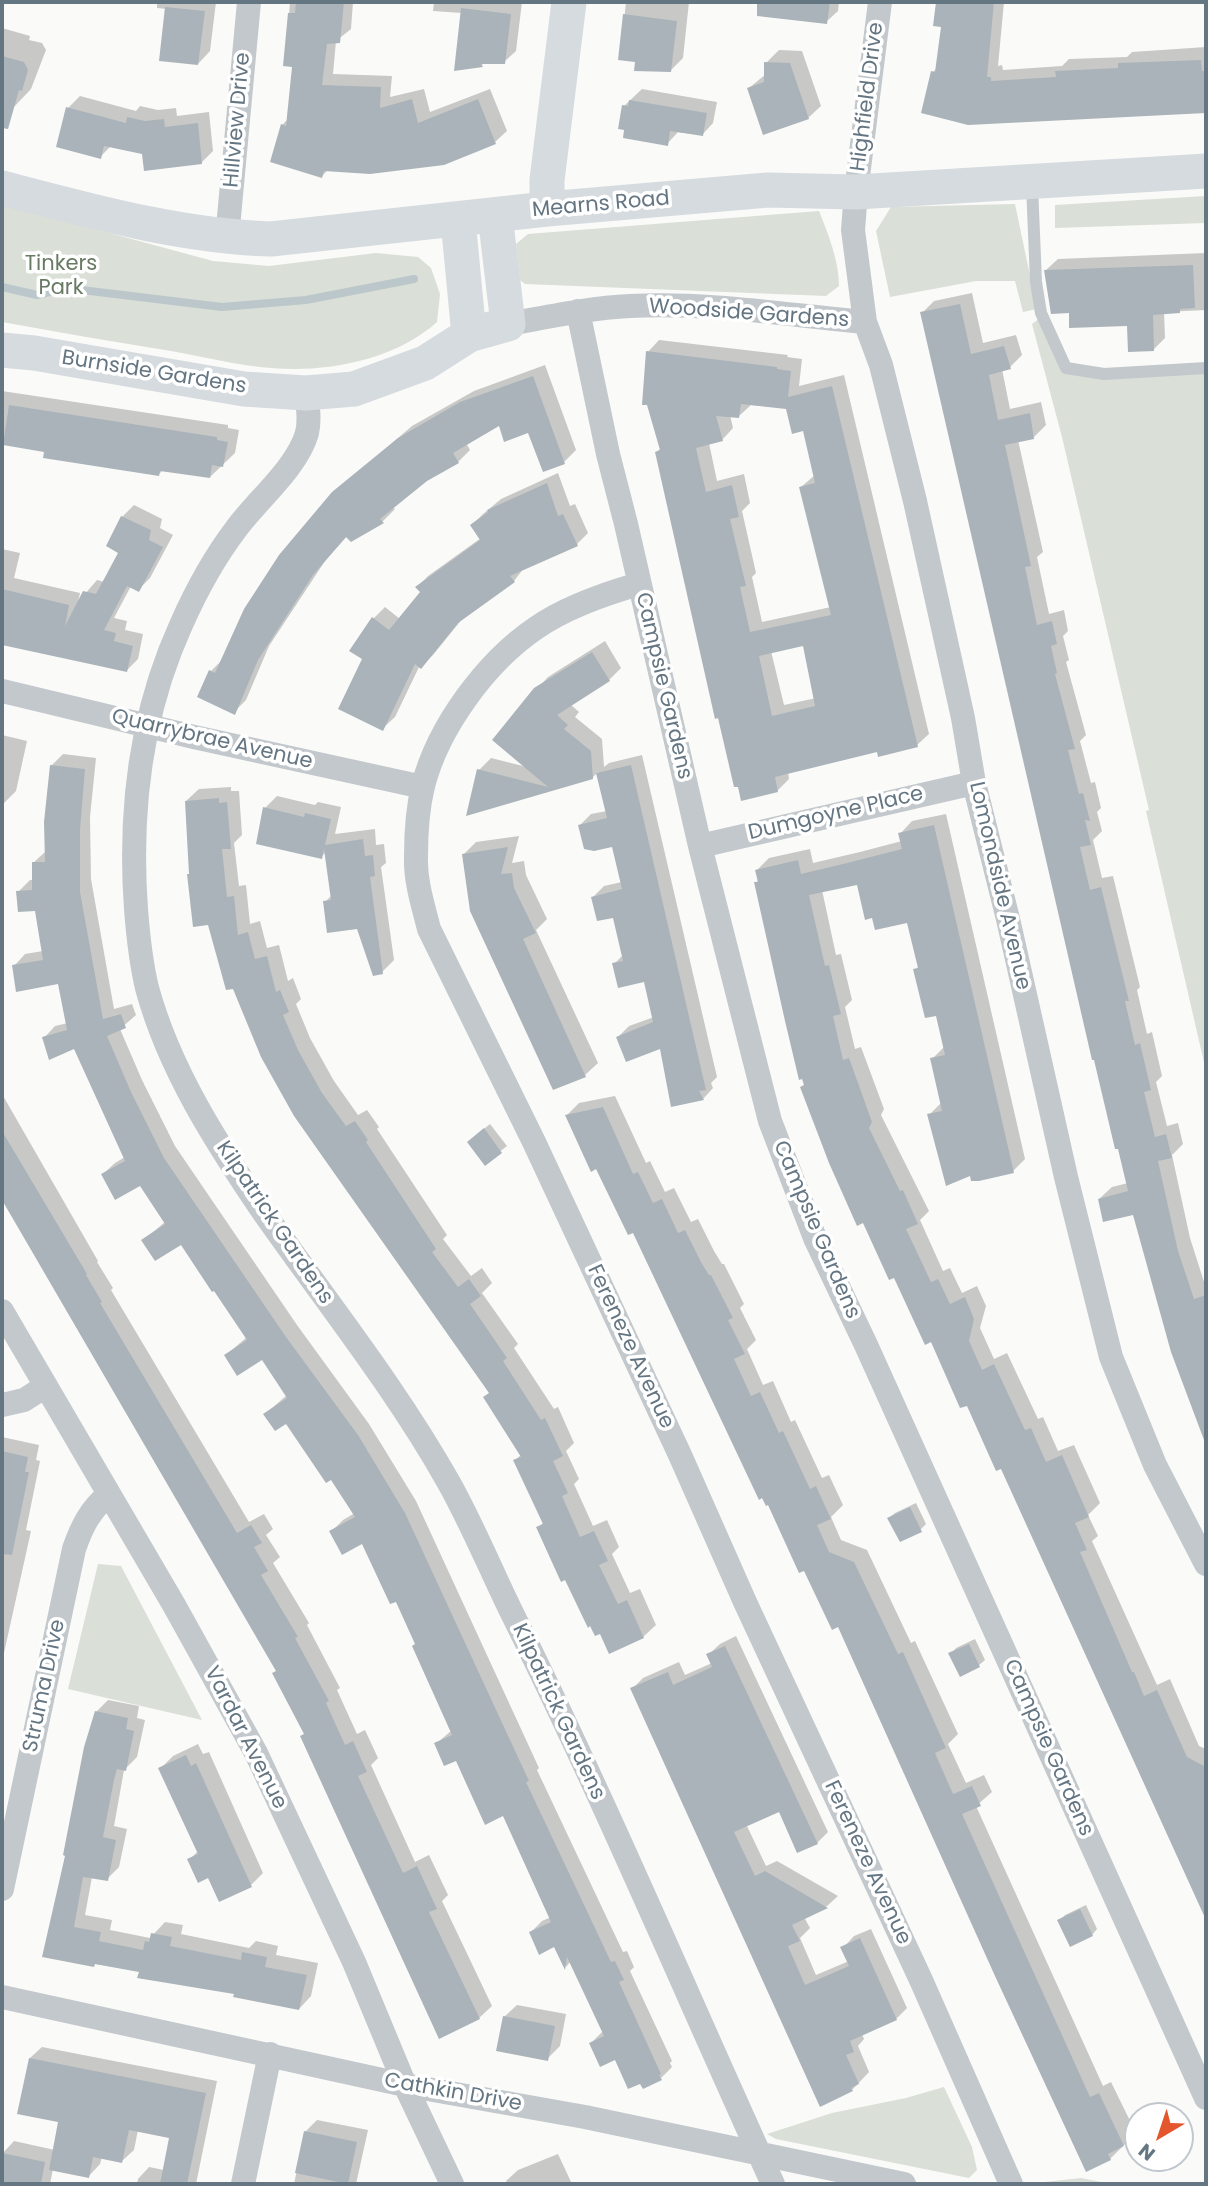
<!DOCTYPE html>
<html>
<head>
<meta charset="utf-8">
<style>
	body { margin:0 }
	#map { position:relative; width:1208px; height:2186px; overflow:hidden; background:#fafaf8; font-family:Poppins,sans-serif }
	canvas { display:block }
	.frame { position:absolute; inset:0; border:4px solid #657683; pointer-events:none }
	.north { position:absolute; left:1124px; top:2102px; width:70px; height:70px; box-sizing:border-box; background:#fff; border:2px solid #c1c8cd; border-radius:50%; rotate:219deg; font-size:19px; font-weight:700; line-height:28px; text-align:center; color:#657683 }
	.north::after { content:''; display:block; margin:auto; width:24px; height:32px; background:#e4572e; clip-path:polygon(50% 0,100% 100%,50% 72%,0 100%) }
</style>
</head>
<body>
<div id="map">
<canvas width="1208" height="2186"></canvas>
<div class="frame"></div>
<div class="north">N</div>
</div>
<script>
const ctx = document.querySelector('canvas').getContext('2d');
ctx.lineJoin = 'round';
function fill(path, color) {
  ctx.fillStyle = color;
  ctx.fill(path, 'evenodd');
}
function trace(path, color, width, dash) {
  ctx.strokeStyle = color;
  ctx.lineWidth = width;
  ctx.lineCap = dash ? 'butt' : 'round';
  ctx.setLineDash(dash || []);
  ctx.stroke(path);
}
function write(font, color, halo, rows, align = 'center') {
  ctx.font = font + ' Poppins,sans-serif';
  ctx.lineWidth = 7;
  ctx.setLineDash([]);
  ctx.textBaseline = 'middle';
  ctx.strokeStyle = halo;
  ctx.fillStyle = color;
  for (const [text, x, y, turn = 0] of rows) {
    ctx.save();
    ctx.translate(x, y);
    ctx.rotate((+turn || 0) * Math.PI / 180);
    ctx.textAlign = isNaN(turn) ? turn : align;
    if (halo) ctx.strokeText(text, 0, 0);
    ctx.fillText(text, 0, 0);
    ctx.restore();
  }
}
const green = new Path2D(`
	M1206,196V223L1055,228V205Z
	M2,204L213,261L269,266L376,253L418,257L431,268L440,294L437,322C399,356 343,369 293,369C252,369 210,358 171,351C114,342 58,332 2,322Z
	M1015,204L1037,309L1023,312L1015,281H976L890,297L876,231L891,207Z
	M819,211C828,234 839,260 839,286L826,296L525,284L520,280L516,244L528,234Z
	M1044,315L1071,373L1206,368V1071L1146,811L1149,810L1062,437L1032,324Z
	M98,1564L121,1566L202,1720L68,1689Z
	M944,2087L972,2147L977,2170L969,2178L776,2139L767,2134L832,2113L906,2098Z
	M1081,2178L1111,2184H1027Z`);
const shadow = new Path2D(`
	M157,2H216L210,51L198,64L167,9L157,8Z
	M290,2H353L351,29L336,41L333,74L392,76L390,97L424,89L430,112L490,89L507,131L495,142L328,170L322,176L282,125L288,119L293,66L285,65Z
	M434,2H522L516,51L504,62H485L482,65L456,69L462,13L433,11Z
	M626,2H689L683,58L671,70L637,60L620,58Z
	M774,2H839L838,11L826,22L772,16Z
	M938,2H1004L998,66L1002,65L1003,70L1062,66L1069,59L1127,57L1132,52L1206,47V112L968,124L933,72L937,68L943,26L935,25Z
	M2,28L30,36L29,40L42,43L46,50L31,89L13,108L9,106L2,113Z
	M779,50L802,51L821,106L808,118L749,88L766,74V63Z
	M642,89L717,102L713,123L702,135L678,132L667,144L624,106Z
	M80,96L136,111L140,106L158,110L176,108L177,116L209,112L213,151L201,163L111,146L100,157L68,108Z
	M1206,253V310L1164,312L1165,338L1153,350L1128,324L1070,312L1046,270L1058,259Z
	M972,293L983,343L1016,335L1022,355L1010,367L1002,369L1010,409L1041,402L1046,425L1034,437L1018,440L1043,552L1037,557L1049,614L1064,610L1068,631L1063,636L1069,660L1066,662L1086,735L1080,741L1091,783L1095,782L1101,808L1097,812L1102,831L1093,840L1102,878L1113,876L1140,987L1137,990L1147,1034L1152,1032L1162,1076L1156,1082L1167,1126L1178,1123L1183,1144L1172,1155L1190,1238L1206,1288V1436L1193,1405L1135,1213L1099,1199L1112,1187L1128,1183L922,313L934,301Z
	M659,340L788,355L787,357L802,359L799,386L844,375L929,734L917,745L878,749L788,772L789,779L777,791L657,452L661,448L648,352ZM751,405L787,408L804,429L815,475L801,487L831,607L762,622L752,577L756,573L742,511L750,503L744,474L717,481L709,443L722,440L733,428L730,415L739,416ZM804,643L816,698L784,705L771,651Z
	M545,365L576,450L564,462L529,430L500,424L466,443L470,450L458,462L426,480L392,507L395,509L383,521L351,540L347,536L325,561L269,646L246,700L234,712L211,671L223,659L334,493L412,426L474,391Z
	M2,391L228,425V428L239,430L235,453L210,477L164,469L159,474L2,443Z
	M558,473L570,506L575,504L588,533L577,544L524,568L514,581L463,618L433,655L421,666L420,665L395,717L383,728L364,658L352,650L374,618L385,607L400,619L422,592L417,587L428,576L481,538L472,525L483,514L501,499Z
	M134,505L162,519L160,528L173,535L150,578L138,590L131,586L114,618L127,621L125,630L143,634L138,659L126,671L2,642V549L20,553L14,578L80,593L78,602L97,580L105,582L120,552L122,517Z
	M605,641L621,668L609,680L570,704L579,712L575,717L602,739L604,767L609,763L642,755L717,1077L711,1083L713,1088L703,1099L661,1046L618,1037L629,1026L654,1017L645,980L614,964L623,955L614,916L593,897L604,886L622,882L614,845L580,825L591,814L607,811L598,772L592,778L468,813L479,770L491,758L527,767L536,690L548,677Z
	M2,735L27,741L16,791L4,803H2Z
	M63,754L96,758L90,817L91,879L114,1009L132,1004L136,1015L120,1029L142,1080L175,1146L297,1325L369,1424L416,1501L539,1768L537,1770L623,1952L627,1951L634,1967L630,1971L672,2061L670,2063L672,2067L661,2078L616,2058L591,2043L603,2031L571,1961L566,1967L555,1945L531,1932L542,1921L551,1917L504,1814L456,1758L436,1744L452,1730L417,1643L396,1599L363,1542L331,1532L343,1520L355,1513L331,1477L287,1421L265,1414L287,1395L262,1358L226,1355L247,1337L181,1242L144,1240L166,1221L141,1184L103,1174L115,1163L125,1157L75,1047L44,1038L55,1026L68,1023L60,982L14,966L25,954L43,951L36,909L18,892L30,880H34L33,863L45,852L51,766Z
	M231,787V791H239L242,835L234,843L239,886L246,885L250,924L260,921L267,948L279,945L288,981L293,978L301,999L296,1004L310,1038L334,1081L358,1115L367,1110L379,1127L377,1129L447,1235L443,1239L471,1276L482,1268L492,1283L482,1293L518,1344L514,1348L554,1409L558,1407L574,1443L566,1451L579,1479L574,1484L593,1526L607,1520L619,1547L612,1554L630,1593L640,1589L656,1625L643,1637L601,1631L538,1528L544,1522L515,1460L522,1454L490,1392L296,1115L186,801L199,789Z
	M277,796L315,805L318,802L341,807L335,834L375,829L376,845L384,844L386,863L381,867L394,960L382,972L358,927L325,902L332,895L326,852L321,857L265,808Z
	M946,814L1025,1159L1013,1171L929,1115L942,1102L932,1059L945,1046L937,1014L915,970L919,966L908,921L873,916L859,883L822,890L836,955L841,954L852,1000L845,1007L855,1049L861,1047L884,1109L881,1115L929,1211L920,1220L943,1271L950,1268L962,1293L977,1286L986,1306L980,1328L994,1359L1007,1353L1038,1419L1043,1417L1058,1451L1074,1445L1100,1503L1088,1515L1098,1536L1092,1541L1157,1685L1170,1679L1199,1746L1206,1749V1917L1002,1467L864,1221L806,1084L756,883L759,879L757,870L769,858L810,849L813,863L860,852L902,841L900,834L912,821Z
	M519,836L512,863L524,861L526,875L547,919L536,930L598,1063L585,1075L554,1087L464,854L476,842Z
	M2,1094L98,1261L97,1262L113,1288L111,1290L249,1522L264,1514L273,1529L266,1535L280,1557L273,1563L309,1623L307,1625L340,1688L337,1690L357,1734L365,1730L378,1758L371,1765L415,1862L429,1855L448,1895L442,1901L492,2006L479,2018L306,1733L277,1670L2,1197Z
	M615,1096L646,1163L650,1161L665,1192L674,1188L691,1222L698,1219L714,1251L722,1264H724L744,1304L740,1308L756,1340L747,1349L763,1385L773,1381L791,1422L795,1420L822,1478L829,1475L843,1505L831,1517L841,1540L867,1550L911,1643L915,1641L958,1734L948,1744L966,1783L984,1775L992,1792L976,1806L1103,2086L1111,2082L1136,2133L1110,2159L839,1625L769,1503L634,1230L567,1115L579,1103Z
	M490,1124L507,1146L485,1163L475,1136Z
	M2,1437L39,1445L36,1460L40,1461L26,1530L31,1531L2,1662Z
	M916,1503L926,1524L920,1530L889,1518L895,1513Z
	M736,1636L828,1832L817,1843L780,1810L746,1824L766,1866L777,1861L838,1896L827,1906L804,1917L810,1928L800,1938L816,1975L849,1961L843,1948L854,1936L871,1929L907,2008L896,2019L862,2034L864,2039L858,2046L869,2072L852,2090L821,2104L632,1689L643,1678L679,1662L685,1675L712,1663L708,1655L720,1644Z
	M975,1639L985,1660L979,1665L951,1654L956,1648Z
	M108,1700L139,1706L137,1718L145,1720L137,1757L124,1770L114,1826L127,1829L119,1867L107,1879L92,1877L85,1915L112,1920L110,1930L150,1938L165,1922L183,1925L181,1934L249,1948L256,1941L278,1946L276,1955L318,1963L311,1996L299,2009L141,1971L44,1956L96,1712Z
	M198,1744L203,1754L209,1752L263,1873L251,1885L189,1860L199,1850L160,1769L173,1756Z
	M1086,1905L1097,1929L1092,1935L1059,1921L1065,1915Z
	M517,2005L566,2014L560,2046L547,2059L504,2017Z
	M42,2047L217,2081L196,2184H137L138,2179L149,2167L164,2170L171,2137L138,2130L134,2150L122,2161L102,2157L100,2164L89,2176L53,2169L50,2184H2V2154L14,2141L55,2150L60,2121L30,2058Z
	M317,2120L368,2130L356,2184H294L305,2132Z
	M558,2154L572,2184H508L506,2181L518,2170Z`);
const stream = new Path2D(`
	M2,287L37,295L65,288L222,307L306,300L414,279`);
const building = new Path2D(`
	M296,2H344L340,43L327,44L322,85L381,87L380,108L412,99L418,123L478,99L496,144L444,165L370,174L324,171L322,178L270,162L281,124L286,126L292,67L283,66L288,13H295Z
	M757,2H830L827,24L757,16Z
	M936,2H994L987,77H991V81L1056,77L1055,71L1118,68V63L1201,60L1202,71H1206V113L968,125L921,113L931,71L935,72L941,27L933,26Z
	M165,7L205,11L198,65L159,61Z
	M461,8L511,14L505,64H481L483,67L454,71Z
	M623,14L677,21L671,72L634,71L635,62L618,60Z
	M2,56L24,62L28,70L22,91L19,90L8,129L2,128Z
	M764,62L790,63L809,119L763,135L747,88L764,82Z
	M629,100L707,113L703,136L670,131L668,146L623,138L624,130L618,129L622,105L628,106Z
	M66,107L126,123L127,117L145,121L164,119L165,127L198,123L202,164L144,171L142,154L104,146L101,159L56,147Z
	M1193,265L1195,308L1180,309V313L1153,315L1154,351L1128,352L1127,326L1069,328V313L1051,314L1044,270Z
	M960,304L971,354L1004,346L1011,369L989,375L998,420L1030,413L1034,439L1005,445L1031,566L1025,567L1037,625L1052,621L1057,644L1051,646L1057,673L1055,674L1075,749L1068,750L1079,794L1083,793L1090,821L1085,820L1091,845L1080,847L1090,890L1101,887L1129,1001H1125L1135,1045L1140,1043L1151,1090L1144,1092L1155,1137L1166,1134L1172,1158L1158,1161L1178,1251L1194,1299L1206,1295V1440H1204L1171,1352L1133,1215L1103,1222L1098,1199L1128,1191L1118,1149H1115L1094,1060H1092L920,312Z
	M646,351L777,367V369L791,371L788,397L832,386L918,747L878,757L877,752L775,777L778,792L741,801L738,787H734L718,718L715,719L655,452L660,450L647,405H642ZM741,404L786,409L792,434L803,431L815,483L799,487L831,615L750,632L740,587L746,586L730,519L739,517L732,485L706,492L696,448L723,441L716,416L739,418ZM803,646L815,706L772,716L759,656Z
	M533,376L565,464L543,472L528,433L504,442L499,426L453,453L459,463L427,481L380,519L384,523L351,542L346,537L313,575L258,660L235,715L197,697L209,670L215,673L244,609L279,555L332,492L398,438L460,402Z
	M9,405L217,437V440L228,442L223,467L212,465L210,478L160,471L159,476L43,458L44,452L3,445Z
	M547,483L558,516L563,514L578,546L510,576L515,582L458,623L421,669L415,664L383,731L338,709L362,659L349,651L372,617L389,630L420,592L415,587L480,540L470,525L488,512L487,510Z
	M121,516L151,530L149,540L163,547L139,592L127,586L104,630L116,633L114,641L133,646L127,672L2,645V589L69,605L65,626L83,591L96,594L118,553L106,546Z
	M592,652L610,681L557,715L568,725L564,729L591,751L593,779L466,816L477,769L548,787L492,740L534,688Z
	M50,765L85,769L80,830V892L103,1019L121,1014L126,1028L107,1036L131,1092L164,1158L286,1337L358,1435L405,1513L529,1781L526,1782L611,1962L615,1961L624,1980L619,1982L661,2074L659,2075L662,2080L643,2089L640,2084L628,2089L615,2060L600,2067L589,2043L604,2036L567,1957L565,1970L554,1947L539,1955L529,1932L551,1922L503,1816L485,1825L456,1761L444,1766L434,1743L452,1735L412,1646L415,1644L396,1602L390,1604L362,1544L342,1555L329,1531L355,1517L331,1480L326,1483L286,1424L275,1431L263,1414L287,1398L262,1360L237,1376L224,1355L247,1340L214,1291L212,1292L181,1245L155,1261L141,1240L165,1224L140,1186L115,1200L101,1174L125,1161L74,1049L49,1060L42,1037L67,1030L58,984L16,992L12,965L43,960L35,911L18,912L16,891L32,890V862H45L44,822Z
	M631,765L706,1090L699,1091L704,1100L671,1107L660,1049L626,1062L616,1037L653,1022L644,982L618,988L612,963L623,961L613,918L597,921L591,897L622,889L612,847L594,851L584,849L578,825L607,818L596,773Z
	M219,798V803L227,802L231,849H222L227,897L234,896L238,935L248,932L255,959L267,956L276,992L280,990L289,1012L283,1015L298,1050L322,1093L346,1126L355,1121L368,1140L366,1142L436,1249L432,1252L458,1287L469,1279L481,1296L470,1304L507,1358L503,1361L541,1420L545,1418L563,1456L553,1461L568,1493L562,1496L580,1537L594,1531L608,1561L599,1565L618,1604L627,1600L644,1638L609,1654L600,1634L595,1636L590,1626L588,1628L565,1580L561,1582L536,1527L543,1524L513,1460L521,1457L483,1397L489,1393L294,1116L261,1057L233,989L226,990L208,925L193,927L187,874H189L185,801Z
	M263,807L304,817L305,813L331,819L325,845L363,839L365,856L373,855L375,876L370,877L383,974L373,976L357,929L327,933L323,901L331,900L324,849L322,859L256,844Z
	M934,825L1014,1173L979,1181H971L970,1176L946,1186L927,1114L942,1111L930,1058L945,1055L936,1016L925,1018L913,969L918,968L907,923L875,930L872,918L865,920L857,885L809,895L825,966L829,965L841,1014L833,1016L843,1060L849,1058L872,1122L869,1128L900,1191L903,1190L918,1224L906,1229L931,1282L938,1279L950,1304L965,1297L974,1319L969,1341L982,1370L994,1364L1025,1430L1031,1428L1046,1462L1062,1455L1089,1517L1075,1523L1087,1550L1080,1552L1132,1672H1134L1144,1696L1157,1690L1187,1757L1206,1767V1920L1001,1469L996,1471L967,1406L960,1408L931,1342L925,1345L894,1278L889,1280L863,1223L857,1226L829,1163L800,1087L804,1085L802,1079L799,1080L785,1021L754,882H758L755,870L798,860L801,874L847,863L902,849L898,833Z
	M508,847L501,874L512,873L514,888L536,933L523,939L586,1077L553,1090L470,911L462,854Z
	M603,1107L633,1174L638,1172L653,1203L662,1199L678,1233L685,1230L702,1264L709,1275H711L733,1318L728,1320L745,1354L734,1359L751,1396L760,1392L779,1433L783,1431L810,1489L816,1486L831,1519L817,1525L829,1552L854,1562L898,1654L903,1652L946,1748L935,1753L953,1794L972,1786L981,1806L962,1814L1090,2097L1099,2093L1124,2146L1108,2154L1111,2160L1086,2172L995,1976L838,1627L832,1630L804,1571L799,1573L768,1505L766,1506L762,1498L759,1500L633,1233L628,1235L596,1169L591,1172L565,1115Z
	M484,1128L502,1153L485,1166L467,1142Z
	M2,1131L87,1274L86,1275L102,1302L100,1303L237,1533L251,1525L262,1543L254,1547L268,1571L261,1575L298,1637L295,1638L329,1701L326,1703L345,1745L353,1741L367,1772L358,1776L403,1873L417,1866L437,1909L429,1912L480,2019L439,2039L300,1736L304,1734L272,1673L276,1671L2,1200Z
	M2,1451L28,1457L25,1472H29L12,1555L2,1554Z
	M910,1507L922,1532L900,1542L887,1518Z
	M969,1644L980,1667L960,1677L948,1653Z
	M725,1646L818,1844L797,1853L779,1812L734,1832L755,1876L765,1871L828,1908L792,1925L800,1941L788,1946L805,1985L849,1966L840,1947L860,1938L897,2020L850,2041L854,2052L846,2055L859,2084L851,2088L853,2091L820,2107L630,1688L668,1672L673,1685L712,1667L706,1654Z
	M95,1711L128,1718L126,1729L134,1731L126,1771L117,1769L114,1780L103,1837L116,1840L108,1881L83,1877L74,1927L101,1932L99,1941L143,1950L145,1941L149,1942L151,1933L172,1937L170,1946L241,1960L242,1952L267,1957L265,1967L307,1975L299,2010L233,1997L234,1994L137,1978L139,1972L95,1964L94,1967L42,1957L65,1856L63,1855L84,1747Z
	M186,1755L191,1766L196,1763L252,1887L219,1902L208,1878L198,1883L187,1859L198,1854L158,1768Z
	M1080,1909L1093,1936L1070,1947L1057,1920Z
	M503,2016L555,2026L548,2061L496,2051Z
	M29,2058L206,2093L187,2184H160L169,2138L129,2130L122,2163L93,2157L89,2178L49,2170L58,2122L17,2114Z
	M304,2131L357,2142L348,2184L295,2173Z
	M2,2153L45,2162L41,2184H2Z`);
const lane = new Path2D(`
	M1032,185L1036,282L1041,313L1066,368L1104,374L1206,368`);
const street = new Path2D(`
	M880,2L856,192L853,230L865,322L881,365L915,501L963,718L974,783L1008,919L1066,1177L1111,1357L1155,1465L1206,1564
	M227,238L249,2
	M578,311L608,454L626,524L700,846L770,1121L815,1238L866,1345L1206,2098
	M508,324C548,317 588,308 630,306C708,302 787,315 865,322
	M306,393C308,407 310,420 307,433C297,468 257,500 236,529C214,558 196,591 181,625C141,713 129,812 136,909C138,935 141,963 147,988C169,1069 216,1142 262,1210C325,1300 395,1387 449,1483C472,1524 490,1568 510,1609C604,1798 686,1993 773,2184
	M639,584C604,594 566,607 536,628C486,662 438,727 423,786C418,807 416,834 416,856C415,881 423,905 429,929L534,1142L680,1455L745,1602L921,1980L1011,2184
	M2,691L194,737L423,787
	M700,846L974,783
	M2,1311L174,1605L256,1753L354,1962L405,2085L452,2184
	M2,1405L24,1400L46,1386
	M2,1889L74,1549C82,1526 90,1510 109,1494
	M2,1997L405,2085L585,2117L904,2184
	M243,2184L270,2054`);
const secondary = new Path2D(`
	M2,188C90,211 179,236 271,239L547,209L768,190L856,192L1206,171
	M547,209V180L569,2
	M458,220L469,335
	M2,350L34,353L244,389L306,393L354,389L425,363L469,335L508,324L495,215`);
const streetNames = [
	["Highfield Drive",868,97,-83],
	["Hillview Drive",238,120,-85],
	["Mearns Road",601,205,-5],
	["Woodside Gardens",749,314,4],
	["Burnside Gardens",154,373,9],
	["Campsie Gardens",663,686,77],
	["Quarrybrae Avenue",212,740,13],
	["Dumgoyne Place",836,814,-13],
	["Lomondside Avenue",999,886,77],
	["Kilpatrick Gardens",274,1223,56],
	["Campsie Gardens",816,1230,67],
	["Fereneze Avenue",630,1347,65],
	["Struma Drive",45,1686,-78],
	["Kilpatrick Gardens",558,1712,65],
	["Vardar Avenue",245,1738,63],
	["Campsie Gardens",1048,1748,66],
	["Fereneze Avenue",867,1863,65],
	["Cathkin Drive",453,2093,10]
];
const parkNames = [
	["Tinkers",61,265],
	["Park",61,289]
];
fill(green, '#dadfd7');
fill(shadow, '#0003');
trace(stream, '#bbc7cb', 8);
fill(building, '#aab3b9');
trace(lane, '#c3c8cc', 12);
trace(street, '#c3c8cc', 24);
trace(secondary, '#d6dbdf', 35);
write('21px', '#657683', '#fff', streetNames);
write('21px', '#687a64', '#fff', parkNames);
</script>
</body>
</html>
